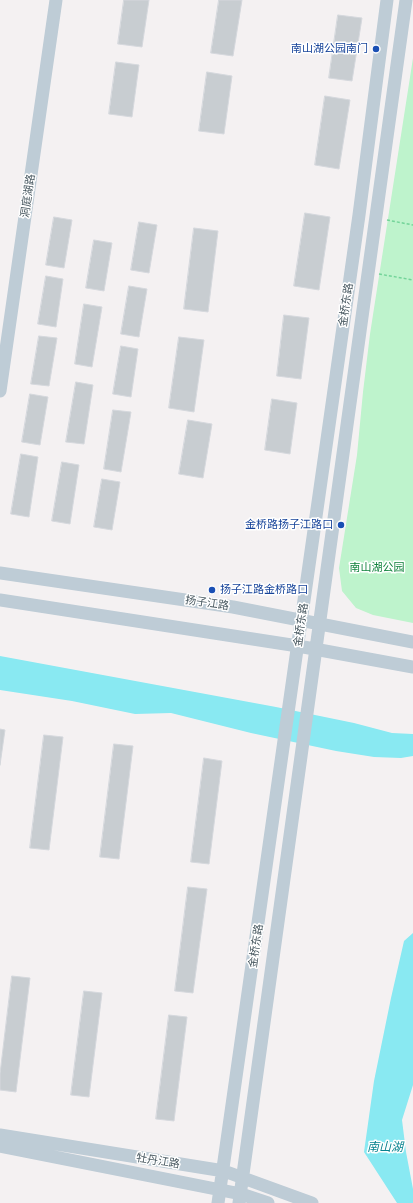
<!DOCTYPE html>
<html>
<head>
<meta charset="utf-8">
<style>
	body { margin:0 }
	canvas { display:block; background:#f4f1f2 }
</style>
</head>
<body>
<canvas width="413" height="1203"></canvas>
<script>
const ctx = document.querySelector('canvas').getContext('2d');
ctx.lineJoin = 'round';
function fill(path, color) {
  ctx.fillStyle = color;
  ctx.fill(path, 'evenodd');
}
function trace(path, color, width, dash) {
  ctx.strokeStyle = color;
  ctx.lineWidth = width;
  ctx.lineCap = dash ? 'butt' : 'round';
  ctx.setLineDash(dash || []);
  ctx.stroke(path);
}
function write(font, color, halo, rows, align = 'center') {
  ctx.font = font + ' "Public Sans","Noto Sans SC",sans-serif';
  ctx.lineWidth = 3;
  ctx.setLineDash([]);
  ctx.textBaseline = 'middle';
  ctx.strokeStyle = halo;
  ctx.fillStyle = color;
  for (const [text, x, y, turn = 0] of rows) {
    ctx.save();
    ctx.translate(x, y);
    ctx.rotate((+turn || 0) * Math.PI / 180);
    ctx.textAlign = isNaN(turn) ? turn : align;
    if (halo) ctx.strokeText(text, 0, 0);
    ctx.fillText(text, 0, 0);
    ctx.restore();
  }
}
const green = new Path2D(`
	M413,58V623L373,615L356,608L342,591L339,568L357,455L363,392L370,334Z`);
const water = new Path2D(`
	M0,656L276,707L354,723L392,733L413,734V756L401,758L374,757L336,751L251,733L171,713L135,714L72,701L0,690Z
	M413,933V1085L402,1120L406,1152L413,1189V1203H397L364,1152L374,1081L391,998L404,941Z`);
const building = new Path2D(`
	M124,0H149L142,47L118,44Z
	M219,0H242L233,56L211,53Z
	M338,15L362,18L352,81L329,78Z
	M116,62L139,65L132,117L109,114Z
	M207,72L232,76L224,134L199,131Z
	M325,96L350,100L339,169L315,165Z
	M305,213L330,217L319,290L294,286Z
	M54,217L72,220L64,268L46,265Z
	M139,222L157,225L149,273L131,270Z
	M194,228L218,231L208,312L184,309Z
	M94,240L112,243L104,291L86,288Z
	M46,276L63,279L56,327L38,324Z
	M129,286L147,289L139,337L121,334Z
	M84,304L102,307L92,367L75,364Z
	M284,315L309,318L301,379L277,376Z
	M39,336L57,338L49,386L31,384Z
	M179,337L204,340L194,412L169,408Z
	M121,346L138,349L131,397L113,394Z
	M76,382L93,385L84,444L66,442Z
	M30,394L48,397L40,445L22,442Z
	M272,399L297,403L290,454L265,450Z
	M113,410L131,412L121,472L104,469Z
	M188,420L212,424L203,478L179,474Z
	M21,454L38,457L29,517L11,514Z
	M62,462L79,465L70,524L52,521Z
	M102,479L120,482L112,530L94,527Z
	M0,729L5,730L0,765Z
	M44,735L63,737L49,850L30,848Z
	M114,744L133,746L119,859L100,857Z
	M204,758L222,761L209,864L191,862Z
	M188,887L207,889L193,993L175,991Z
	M12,976L30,978L16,1092L0,1090V1074Z
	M84,991L102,993L89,1097L71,1095Z
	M169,1015L187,1017L174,1121L156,1119Z`);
const path = new Path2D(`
	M387,220L413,225
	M379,274L413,280`);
const secondary = new Path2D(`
	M0,391L56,0
	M0,573L233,607L413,642
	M0,600L298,646L413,667
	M0,1135L224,1171L312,1203
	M0,1146L241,1194L268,1203
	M218,1203L359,215L387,0
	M239,1203L406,0`);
const markers = [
	[376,49,4,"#1a4fb4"],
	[341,525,4,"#1a4fb4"],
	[212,590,4,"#1a4fb4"]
];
const transitNames = [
	["南山湖公园南门",368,49],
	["金桥路扬子江路口",333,525],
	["扬子江路金桥路口",220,590,"left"]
];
const streetNames = [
	["洞庭湖路",28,196,-82],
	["金桥东路",346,305,-82],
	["扬子江路",207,603,8],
	["金桥东路",301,625,-82],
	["金桥东路",256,946,-82],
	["牡丹江路",158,1161,9]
];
const parkNames = [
	["南山湖公园",377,568]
];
const waterNames = [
	["南山湖",385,1147]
];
fill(green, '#bef3cc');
fill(water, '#89e9f2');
fill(building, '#c8cdd1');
trace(building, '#d5d8dd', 1);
trace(path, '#73d499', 1.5, [3, 2]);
trace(secondary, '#beccd6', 13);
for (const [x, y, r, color] of markers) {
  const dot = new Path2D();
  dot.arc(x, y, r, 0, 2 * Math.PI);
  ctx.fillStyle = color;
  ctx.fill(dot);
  trace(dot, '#fff', 1.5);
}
write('11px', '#164399', '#fff', transitNames, 'right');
write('11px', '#485860', '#fff', streetNames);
write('11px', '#11833d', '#fff', parkNames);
write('italic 12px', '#06828e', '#fff', waterNames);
</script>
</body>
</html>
